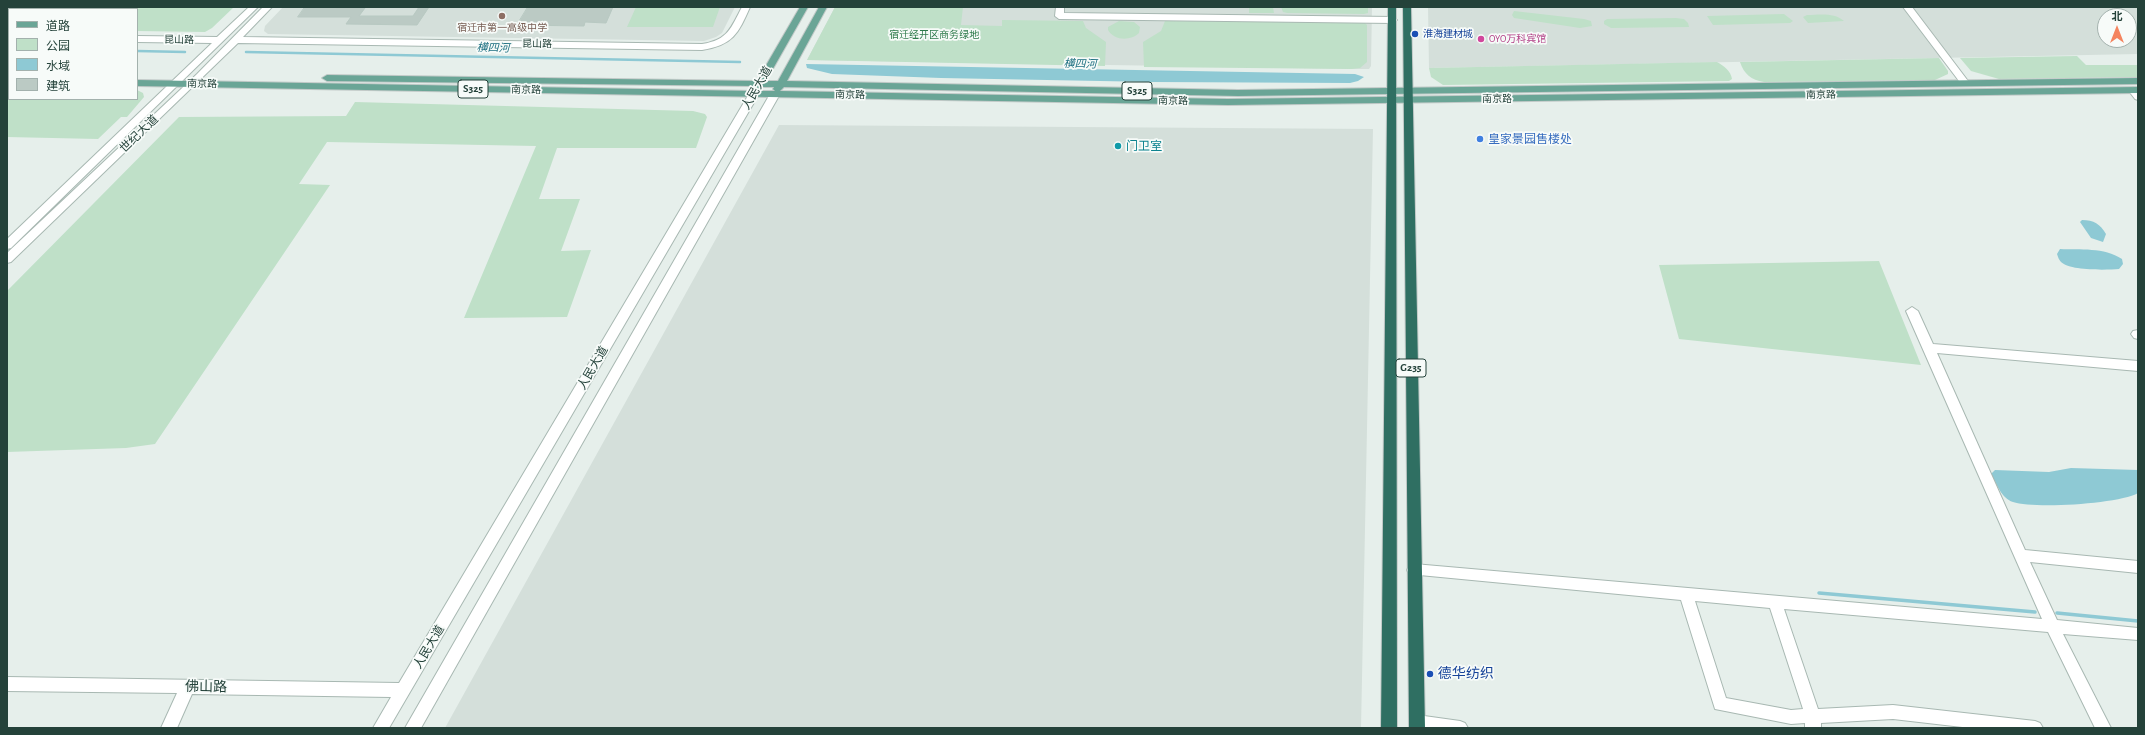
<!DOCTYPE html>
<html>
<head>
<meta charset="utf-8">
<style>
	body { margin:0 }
	#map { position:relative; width:2145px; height:735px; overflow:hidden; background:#e6efeb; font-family:"Alegreya Sans","Noto Sans SC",sans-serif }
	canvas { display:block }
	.frame { position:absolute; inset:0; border:8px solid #24423a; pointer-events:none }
	.legend { position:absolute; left:8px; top:8px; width:130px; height:92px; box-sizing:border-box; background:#f7fbf9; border:1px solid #a3b1ad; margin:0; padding:5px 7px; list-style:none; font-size:12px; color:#24423a }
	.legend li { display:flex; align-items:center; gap:8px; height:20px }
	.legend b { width:20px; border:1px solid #a3b1ad }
	.north { position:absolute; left:2097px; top:8px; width:40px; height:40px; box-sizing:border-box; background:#f7fbf9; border:1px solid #a3b1ad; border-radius:50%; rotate:0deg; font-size:11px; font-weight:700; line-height:16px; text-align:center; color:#24423a }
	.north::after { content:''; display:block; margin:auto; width:14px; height:18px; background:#f4845f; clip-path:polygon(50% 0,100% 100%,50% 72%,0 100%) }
</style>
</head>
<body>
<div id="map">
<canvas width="2145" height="735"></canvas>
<div class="frame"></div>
<ul class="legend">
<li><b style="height:5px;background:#6aa596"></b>道路</li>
<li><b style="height:11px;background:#bfe0c8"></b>公园</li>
<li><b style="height:11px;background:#8ec9d4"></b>水域</li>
<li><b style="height:11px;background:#bbcac4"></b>建筑</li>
</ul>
<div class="north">北</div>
</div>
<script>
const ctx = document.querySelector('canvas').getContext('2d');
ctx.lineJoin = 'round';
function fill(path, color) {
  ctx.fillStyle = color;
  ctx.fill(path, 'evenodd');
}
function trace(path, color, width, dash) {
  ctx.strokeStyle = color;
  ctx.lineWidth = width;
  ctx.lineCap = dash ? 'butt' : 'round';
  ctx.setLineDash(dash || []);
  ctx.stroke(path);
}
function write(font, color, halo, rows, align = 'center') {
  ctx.font = font + ' "Alegreya Sans","Noto Sans SC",sans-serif';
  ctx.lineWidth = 3.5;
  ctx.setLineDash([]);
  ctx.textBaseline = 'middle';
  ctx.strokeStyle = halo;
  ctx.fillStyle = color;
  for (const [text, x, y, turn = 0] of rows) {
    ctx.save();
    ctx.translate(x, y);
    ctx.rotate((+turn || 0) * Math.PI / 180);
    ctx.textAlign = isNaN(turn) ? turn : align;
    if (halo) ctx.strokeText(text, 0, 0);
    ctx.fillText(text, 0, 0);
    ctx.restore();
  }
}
const built = new Path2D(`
	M283,7H735L722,33L716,37L704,41L268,34L264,31L265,26Z
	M835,7H1372L1371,66L1369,69H1352L807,60Z
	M1428,7H2138V54L1429,68ZM2105,16H2129V40H2105Z
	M779,125L1373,129L1361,728H445Z`);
const green = new Path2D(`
	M7,7H234L212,28L205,32L137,31V9H9V28H7Z
	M636,7H720L713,27H627Z
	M835,7H963L961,25L1002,26V20L1083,21L1086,28L1106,42L1105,66L807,60Z
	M1249,7H1273L1274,13H1249Z
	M1281,7H1368V13L1364,14L1287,13L1283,12Z
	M1514,11L1584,19L1591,21L1592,26L1580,28L1514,18L1512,15Z
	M1784,14L1793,21L1790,23L1713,25L1707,16Z
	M1807,15C1819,15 1834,12 1844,21L1808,23L1803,17Z
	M1676,18L1684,19L1688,23L1689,27L1611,28L1604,24V21L1607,19Z
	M1119,21L1134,22L1140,27L1139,33C1131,41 1114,41 1108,30V27Z
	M1165,21L1365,23L1367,25V62L1360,68L1352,69L1144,67L1143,42L1161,31Z
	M2077,56L2086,65H2138V77L1999,79L1971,71L1960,58Z
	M1939,58L1948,71V74L1935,80L1764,82C1751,80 1744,74 1740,62Z
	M1717,62C1724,66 1731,71 1732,79L1729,81L1443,85L1431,77L1429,68Z
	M9,87V99H137V90L143,93L144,97L127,117H121L98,139L7,137V88Z
	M355,102L693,111L705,114L707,117L696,148H557L539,199H580L561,251L591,250L567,317L464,318L536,146L327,142L299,184L330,185L155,444L126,448L7,452V291L179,117L346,116Z
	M1879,261L1921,365L1679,339L1659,265Z`);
const water = new Path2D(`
	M806,64L1355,74L1364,77L1358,81L1350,83L1153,82L941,78L832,74L807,68Z
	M2082,220C2094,220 2100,224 2106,234L2103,242L2091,238L2080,222Z
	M2060,249C2080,250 2104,247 2122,259L2123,264L2119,269C2107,270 2070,271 2061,262C2059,260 2058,257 2057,254Z
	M2071,468L2138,470V493C2119,504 2034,509 2013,502C2001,498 1997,484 1991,474L1995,470L2049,472Z`);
const streamFar1 = new Path2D(`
	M7,50H9
	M137,51L185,52
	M246,52L740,62`);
const stream = new Path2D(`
	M1819,593L2035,612
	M2057,613L2138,621`);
const building = new Path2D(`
	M305,7L365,8L359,16H413L419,7H429L417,25L346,24L351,17H298Z
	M528,7H613L606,23L585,22L584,26L517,25Z`);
const minor = new Path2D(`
	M249,7H258L11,248L7,249V239L212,43L137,42V36L217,37Z
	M263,7H272L243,37L702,44C728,40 731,28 742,7H750C738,34 733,45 702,50L238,43L11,262L7,263V253L197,74Z
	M1056,7H1064V13L1393,17L1397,20L1393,23L1059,19L1055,16Z
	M1903,7H1912L1968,81V85H1962Z
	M7,35H9V41H7Z
	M2133,87L2138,90V100L2135,99L2128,90Z
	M754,91L759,94L389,728H373L391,697L192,694L177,728H161L177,693L7,691V677L399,683L749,94Z
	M775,91L780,94L421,728H405L770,94Z
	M1912,307L1918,311L1933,344L2138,361V371L1937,353L2025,550L2138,561V573L2030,562L2057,620L2138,628V640L2063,634L2111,728H2095L2048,632L1784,609L1818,709L1893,705L2035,721L2040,723L2043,728H1971L1893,719L1821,723V728H1805V723L1791,724L1715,709L1681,600L1409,574L1407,570L1409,566L1414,564L2042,619L1906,311ZM1695,601L1770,608L1803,709L1791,710L1726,698Z
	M2138,330V339L2134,338L2131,334L2133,331Z
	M1417,715L1460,721L1465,723L1468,728H1414L1409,722L1412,717Z`);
const major = new Path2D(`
	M800,7H808L766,81H778L819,7H827L787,81L1238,90L2138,78V84L1238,96L784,87L780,91L1228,99L2138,87V93L1228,105L137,86V80L753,91L754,86L327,81L322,78L327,75L757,81ZM763,87H774L773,89L775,91H760Z
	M7,69H9V75H7Z
	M7,78H9V84H7Z`);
const highway = new Path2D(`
	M1388,7H1396L1397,728H1381Z
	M1403,7H1411L1425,728H1409Z`);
const markers = [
	[502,16,4,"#8d6e63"],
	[1415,34,4,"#1a4fb4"],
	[1481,39,4,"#d1479c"],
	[1480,139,4,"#3f7fe0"],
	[1118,146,4,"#0f9aa8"],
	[1430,674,4,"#1a4fb4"]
];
const farEducationnames = [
	["宿迁市第一高级中学",502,28]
];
const farTransitnames = [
	["淮海建材城",1423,34]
];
const farParknames = [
	["宿迁经开区商务绿地",934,35]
];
const farHotelnames = [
	["OYO万科宾馆",1489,39]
];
const farStreetnames = [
	["昆山路",179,40,1],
	["昆山路",537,44,1],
	["南京路",202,84,1],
	["南京路",526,90,1],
	["南京路",850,95,1],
	["南京路",1821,95,-1],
	["南京路",1497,99],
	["南京路",1173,101,1]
];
const farWaternames = [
	["横四河",493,48,1],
	["横四河",1080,64,1]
];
const shields = [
	[473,89,30],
	[1137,91,30],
	[1411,368,30]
];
const shieldNames = [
	["S325",473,89],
	["S325",1137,91],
	["G235",1411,368]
];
const streetNames = [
	["人民大道",757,88,-60],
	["世纪大道",139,134,-44],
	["人民大道",593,368,-60],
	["人民大道",429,647,-59]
];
const shopNames = [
	["皇家景园售楼处",1488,139]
];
const cultureNames = [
	["门卫室",1126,146]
];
const nearTransitnames = [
	["德华纺织",1438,674]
];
const nearStreetnames = [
	["佛山路",206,687,1]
];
fill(built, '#d4dfda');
fill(green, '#bfe0c8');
fill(water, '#8ec9d4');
trace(streamFar1, '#8ec9d4', 2.5);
trace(stream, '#8ec9d4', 3.5);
fill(building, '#bbcac4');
trace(building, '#b8c9c2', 1);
trace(minor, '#a8b8b2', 2);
trace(major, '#c2cac8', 2);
trace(highway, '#c2cac8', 2);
fill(minor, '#fff');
fill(major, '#6aa596');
fill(highway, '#2f6f62');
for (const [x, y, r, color] of markers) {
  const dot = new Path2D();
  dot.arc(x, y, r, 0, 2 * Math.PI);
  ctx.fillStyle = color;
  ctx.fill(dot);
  trace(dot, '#f7fbf9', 1.5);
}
write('10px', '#785e54', '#f7fbf9', farEducationnames);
write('10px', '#164399', '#f7fbf9', farTransitnames, 'left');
write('10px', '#2d7a4b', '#f7fbf9', farParknames);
write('10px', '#b23c85', '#f7fbf9', farHotelnames, 'left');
write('10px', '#24423a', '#f7fbf9', farStreetnames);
write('italic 11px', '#1c6f80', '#f7fbf9', farWaternames);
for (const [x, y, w] of shields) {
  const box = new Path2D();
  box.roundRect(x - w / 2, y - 9, w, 18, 3);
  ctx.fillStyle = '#f7fbf9';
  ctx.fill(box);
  trace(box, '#24423a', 1);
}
write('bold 11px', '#24423a', null, shieldNames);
write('12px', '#24423a', '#f7fbf9', streetNames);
write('12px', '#366cbe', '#f7fbf9', shopNames, 'left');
write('12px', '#0d838f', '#f7fbf9', cultureNames, 'left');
write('14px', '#164399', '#f7fbf9', nearTransitnames, 'left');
write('14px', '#24423a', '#f7fbf9', nearStreetnames);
</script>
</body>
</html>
